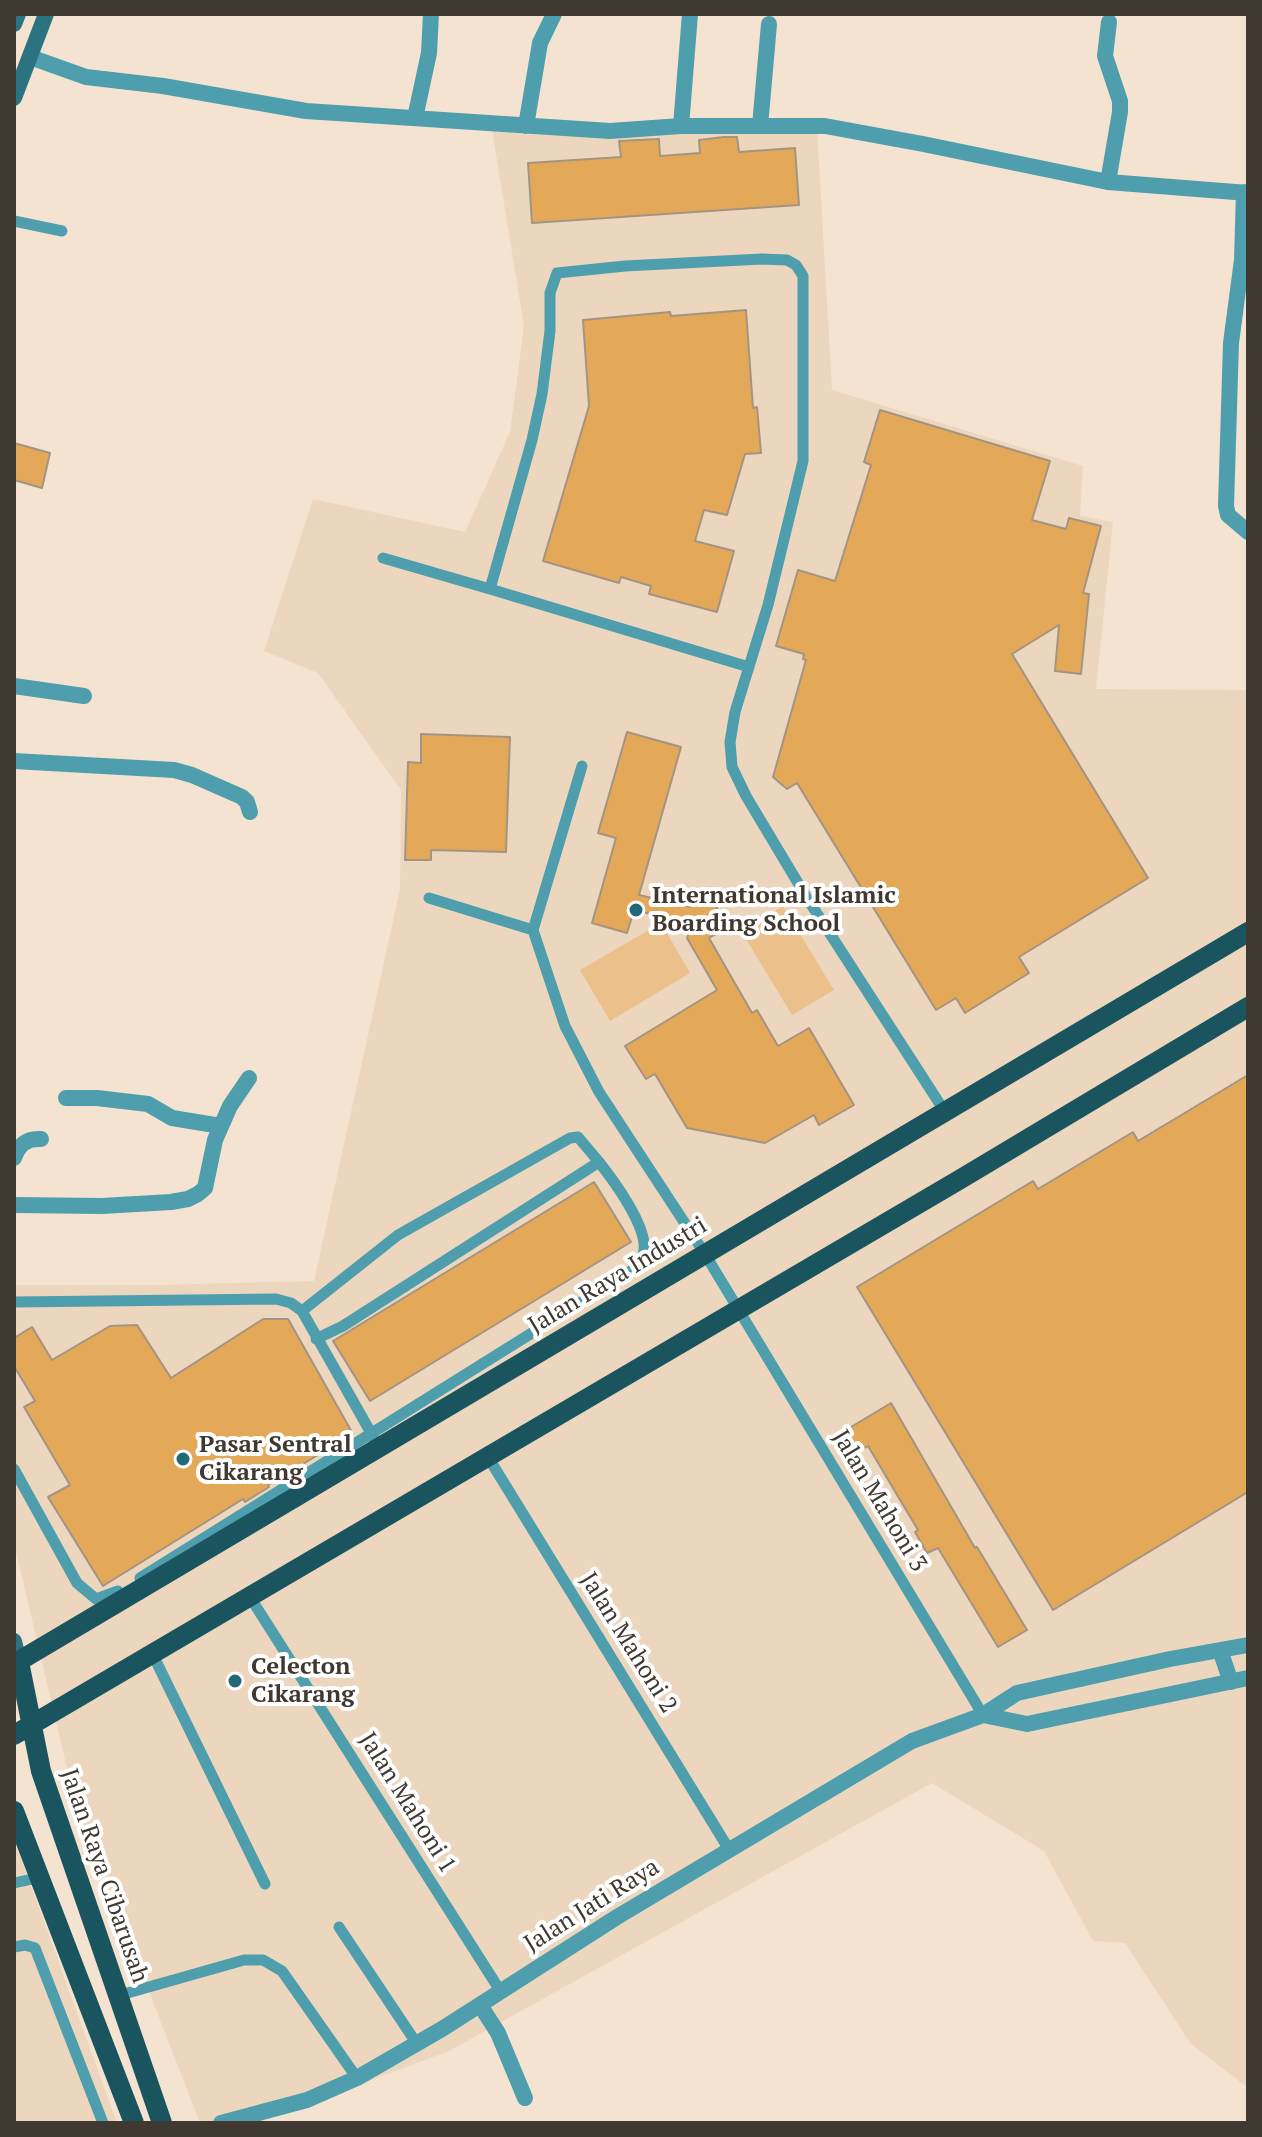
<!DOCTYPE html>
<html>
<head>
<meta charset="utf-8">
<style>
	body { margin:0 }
	#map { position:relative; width:1262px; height:2137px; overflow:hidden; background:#f3e3d0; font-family:"PT Serif",serif }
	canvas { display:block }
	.frame { position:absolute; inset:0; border:16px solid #3f3932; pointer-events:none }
</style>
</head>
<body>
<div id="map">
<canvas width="1262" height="2137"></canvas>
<div class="frame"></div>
</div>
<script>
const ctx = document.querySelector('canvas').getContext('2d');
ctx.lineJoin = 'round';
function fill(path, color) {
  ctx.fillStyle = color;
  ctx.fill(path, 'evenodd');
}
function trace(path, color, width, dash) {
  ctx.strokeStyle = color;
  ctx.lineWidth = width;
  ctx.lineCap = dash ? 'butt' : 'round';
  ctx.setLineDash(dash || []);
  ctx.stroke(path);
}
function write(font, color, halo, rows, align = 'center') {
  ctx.font = font + ' "PT Serif",serif';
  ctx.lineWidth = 8;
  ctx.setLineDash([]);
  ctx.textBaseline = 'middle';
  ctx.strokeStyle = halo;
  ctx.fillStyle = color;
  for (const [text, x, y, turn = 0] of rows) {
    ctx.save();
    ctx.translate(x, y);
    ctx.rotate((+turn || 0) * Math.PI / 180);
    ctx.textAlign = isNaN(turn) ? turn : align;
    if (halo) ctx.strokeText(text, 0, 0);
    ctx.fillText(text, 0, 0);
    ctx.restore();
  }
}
const built = new Path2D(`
	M817,128L832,390L1083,466L1080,516L1113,522L1096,689L1248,690V2088L1191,2044L1125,1943L1093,1941L1044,1851L932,1783L449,2051L256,2123H200L74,1798L14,1543V1285H159L314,1281L400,889L401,790L318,673L264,651L313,499L465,532L510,432L524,326L492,130Z
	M14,1840L46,1927L117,2123H14Z`);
const green = new Path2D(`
	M783,906L834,990L792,1015L741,931Z
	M661,923L690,973L610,1021L580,970Z`);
const building = new Path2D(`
	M724,137H737L739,152L795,148L799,205L532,223L528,163L621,157L619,141L659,139L660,156L700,153L699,140Z
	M746,310L753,408L757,407L761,453L745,454L727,515L704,510L695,541L734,551L717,612L649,594L651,586L621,577L619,583L543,561L589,406L583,320L670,312L671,316Z
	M880,410L1050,461L1032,520L1066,529L1069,518L1101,526L1083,593L1089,594L1081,674L1055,671L1059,625L1012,654L1148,878L1019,957L1029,973L965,1013L956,998L936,1010L797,783L787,789L773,777L806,660L803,659L804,654L776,646L798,570L835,581L871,465L864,462Z
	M14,443L50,453L42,488L14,480Z
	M627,732L681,747L639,895L691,907L710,896L728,927L709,938L752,1013L757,1010L778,1046L809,1028L854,1105L819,1125L814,1115L765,1143L687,1128L655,1074L646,1079L625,1046L717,990L687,938L692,924L634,910L627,933L592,923L616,838L598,833Z
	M421,734L510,737L506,852L431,850V860H405L408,762L421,763Z
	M1248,1075V1492L1053,1610L857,1287L1033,1181L1038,1189L1133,1132L1138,1141Z
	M594,1182L631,1242L370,1401L333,1341Z
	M263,1319H288L353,1434L268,1485L269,1487L245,1502L243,1499L103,1586L48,1497L70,1485L24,1407L35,1401L14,1366V1338L32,1327L52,1360L110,1326L137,1325L171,1378Z
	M891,1403L975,1548L977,1547L1027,1630L998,1647L938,1548L927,1553L915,1532L918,1530L868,1446L854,1454L841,1433Z`);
const lane = new Path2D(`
	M14,221L62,231
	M383,558L490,589
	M749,667L490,589L532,440L542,394L550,331V293L557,273L625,266L762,259L787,260L796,265L803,276V461L768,605L735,712L730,742L732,767L746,796L807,898L945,1112
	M582,766L533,930L565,1026L599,1092L705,1254L983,1715
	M429,898L533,930
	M14,1302L276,1299L291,1303L302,1311L375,1440
	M302,1311L398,1235L570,1138L578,1137L599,1162
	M488,1457L730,1851
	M14,1469L77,1583L96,1599L118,1591
	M140,1578L631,1271C638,1265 643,1260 644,1250C647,1226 614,1181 599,1162L343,1326L316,1339
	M250,1597L501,1992
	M152,1653L265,1884
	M14,1883L37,1878
	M339,1927L417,2044
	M14,1947L25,1945L35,1948L103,2123
	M117,1996L244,1960H263L282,1971L357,2078`);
const street = new Path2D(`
	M30,57L86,77L163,86L306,111L610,131L681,126H825L923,144L1108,182L1248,193
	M415,118L429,53L431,14
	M526,126L540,43L554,14
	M681,126L690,14
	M760,126L769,24
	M1108,182L1120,112V101L1105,56L1109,22
	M1244,192L1242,260L1231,343L1226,506L1228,515L1248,532
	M14,686L84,696
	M14,761L174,770L192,775L242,797L247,802L250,812
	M66,1098H97L148,1104L172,1118L221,1126
	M14,1158C19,1144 27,1138 41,1139
	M14,1205L102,1206L171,1202L188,1199L198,1194L205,1188L215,1140L230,1106L249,1078
	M1220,1650L1231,1682
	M983,1715L1027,1724L1248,1678
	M480,2005L498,2033L525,2098
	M221,2123L307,2100L357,2078L442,2029L617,1917L912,1741L983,1715L1017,1693L1170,1659L1248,1645`);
const secondary = new Path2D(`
	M14,24L18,14
	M14,98L46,14
	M14,1641L19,1662`);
const primary = new Path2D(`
	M19,1662L41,1771L162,2123
	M14,1664L1248,932
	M14,1735L959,1180L1248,1007
	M14,1811L134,2123`);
const markers = [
	[636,910,8,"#206975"],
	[183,1459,8,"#206975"],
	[235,1681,8,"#206975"]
];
const poiNames = [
	["International Islamic",652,896],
	["Boarding School",652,924],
	["Pasar Sentral",199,1445],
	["Cikarang",199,1473],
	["Celecton",251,1667],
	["Cikarang",251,1695]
];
const streetNames = [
	["Jalan Raya Industri",618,1276,-31],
	["Jalan Mahoni 3",879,1501,59],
	["Jalan Mahoni 2",628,1643,58],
	["Jalan Mahoni 1",407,1803,58],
	["Jalan Raya Cibarusah",104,1876,71],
	["Jalan Jati Raya",592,1906,-32]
];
fill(built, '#ecd7be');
fill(green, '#ebc08a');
fill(building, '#e3a858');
trace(building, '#a39483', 2);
trace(lane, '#4e9ead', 11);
trace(street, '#4e9ead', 16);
trace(secondary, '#2b7380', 16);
trace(primary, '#1a545e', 20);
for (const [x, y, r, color] of markers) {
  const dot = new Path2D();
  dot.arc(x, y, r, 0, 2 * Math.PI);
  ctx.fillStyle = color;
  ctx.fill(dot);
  trace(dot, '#fff', 3);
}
write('bold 24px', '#3f3932', '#fff', poiNames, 'left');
write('24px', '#3f3932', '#fff', streetNames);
</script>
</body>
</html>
